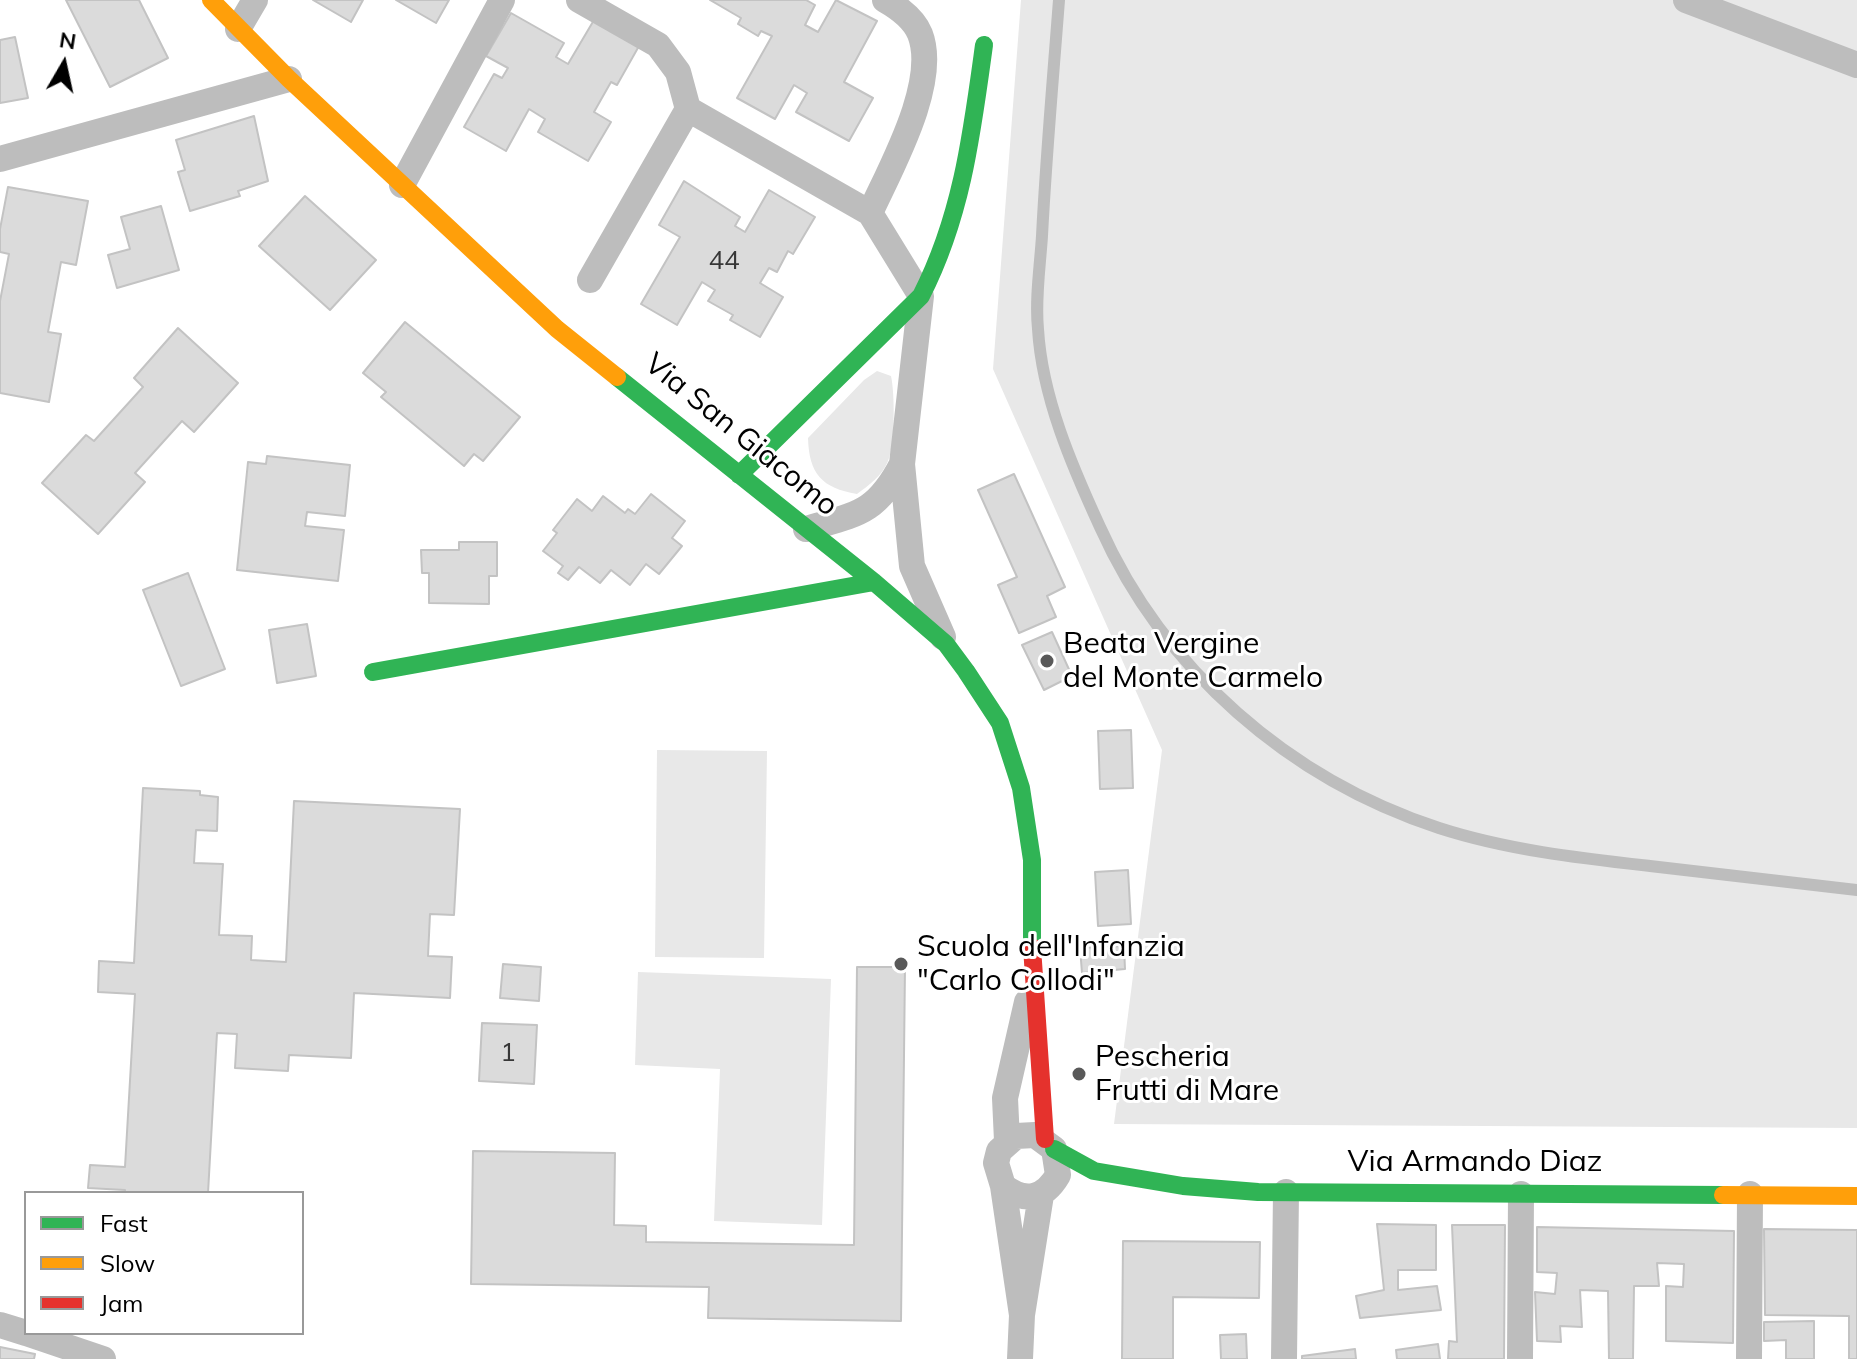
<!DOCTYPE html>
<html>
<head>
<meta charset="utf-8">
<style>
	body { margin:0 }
	#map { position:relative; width:1857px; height:1359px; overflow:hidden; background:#fff; font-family:Mulish,sans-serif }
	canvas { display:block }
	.legend { position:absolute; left:24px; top:1191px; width:280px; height:144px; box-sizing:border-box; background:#fff; border:2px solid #999; margin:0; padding:10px 14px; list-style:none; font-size:24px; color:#000 }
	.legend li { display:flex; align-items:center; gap:16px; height:40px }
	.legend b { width:40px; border:2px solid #999 }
	.north { position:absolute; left:24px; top:24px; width:80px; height:80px; -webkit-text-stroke:6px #fff; paint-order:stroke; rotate:9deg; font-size:22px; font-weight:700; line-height:32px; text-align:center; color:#000 }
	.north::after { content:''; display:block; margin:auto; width:28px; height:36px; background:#000; clip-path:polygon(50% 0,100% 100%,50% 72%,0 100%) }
</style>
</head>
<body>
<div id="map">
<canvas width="1857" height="1359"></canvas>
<ul class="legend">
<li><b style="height:10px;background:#30b455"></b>Fast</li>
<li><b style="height:10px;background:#ff9f0a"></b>Slow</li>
<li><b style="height:10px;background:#e5322d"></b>Jam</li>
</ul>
<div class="north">N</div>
</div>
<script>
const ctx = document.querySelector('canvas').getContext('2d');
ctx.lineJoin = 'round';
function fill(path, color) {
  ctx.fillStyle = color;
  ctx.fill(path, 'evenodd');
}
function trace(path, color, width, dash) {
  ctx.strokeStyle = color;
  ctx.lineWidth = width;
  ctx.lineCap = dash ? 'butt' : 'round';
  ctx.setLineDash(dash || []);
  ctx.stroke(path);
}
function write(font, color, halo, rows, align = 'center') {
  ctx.font = font + ' Mulish,sans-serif';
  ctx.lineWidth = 6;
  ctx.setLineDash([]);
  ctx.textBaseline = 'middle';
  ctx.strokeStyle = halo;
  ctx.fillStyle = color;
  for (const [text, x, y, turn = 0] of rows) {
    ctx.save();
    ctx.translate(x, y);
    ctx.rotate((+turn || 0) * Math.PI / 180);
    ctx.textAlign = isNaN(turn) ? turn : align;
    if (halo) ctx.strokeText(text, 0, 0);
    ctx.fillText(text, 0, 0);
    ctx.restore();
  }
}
const green = new Path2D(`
	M1021,0H1857V1128L1114,1124L1162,750L993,369Z
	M877,371L891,376C895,394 895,444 888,461C882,476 869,485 857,494C822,488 809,474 808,438L864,380Z
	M657,750L767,751L764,958L655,957Z
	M638,972L831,979L822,1225L714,1221L720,1069L635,1065Z`);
const building = new Path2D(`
	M66,0H139L168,58L110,87Z
	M313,0H363L351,22Z
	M396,0H449L436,23Z
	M710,0H806L815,5L805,25L818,32L836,0L877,21L844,82L873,98L849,141L796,112L807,93L794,85L775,119L737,98L772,36L761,31L758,36L738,24L741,18Z
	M511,13L564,43L556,57L568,64L594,20L639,46L617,85L611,82L594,112L611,122L588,161L538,132L545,119L529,109L506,151L464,127L494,74L502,78L508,68L486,56Z
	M15,37L28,98L0,103V40Z
	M254,116L268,181L238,191L240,196L190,211L178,172L185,170L176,140Z
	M684,181L740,217L735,226L745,232L769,190L815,217L793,254L788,251L777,272L769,268L760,283L783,297L760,337L730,320L733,315L708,301L715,290L702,282L677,325L641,304L680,237L659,225Z
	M8,187L88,201L76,265L61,262L48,332L61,334L49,402L0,393V301L9,254L0,252V229Z
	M305,196L376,260L330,310L259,246Z
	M161,206L179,270L117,288L108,255L130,249L121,217Z
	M405,322L520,417L483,461L474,454L464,466L381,397L386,392L363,373Z
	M178,328L238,383L194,432L182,421L135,473L145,482L98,534L42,483L86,435L94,441L143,387L134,378Z
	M267,456L350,465L345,516L307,512L305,526L344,530L338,581L237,570L248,462L266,464Z
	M1014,474L1065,587L1047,596L1056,617L1019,633L998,585L1017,577L978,490Z
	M651,494L685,521L672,538L682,546L659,574L646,564L630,585L611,570L600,583L579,567L568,580L558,573L563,566L543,551L557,533L553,530L577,499L592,511L603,496L625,513L628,509L635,514Z
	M459,542H497V576H489V604L429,603V573H422L421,550H459Z
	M188,573L225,669L181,686L143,590Z
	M307,624L316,676L277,683L269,630Z
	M1052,632L1072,676L1044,690L1022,645Z
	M1131,730L1133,788L1100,789L1098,731Z
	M143,788L200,791V795L218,797L217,831L196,830L194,863L223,864L219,935L252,936L251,960L286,962L294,801L460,809L454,915L430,914L428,956L452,957L450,998L354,993L351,1058L289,1055L288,1071L235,1068L237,1034L217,1033L208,1193H125V1190L88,1188L90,1165L125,1167L135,994L98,992L99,961L134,963Z
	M1128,870L1131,924L1098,926L1095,872Z
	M1124,946L1125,969L1082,973L1080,948Z
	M503,964L541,967L539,1001L500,998Z
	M857,967H905L901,1321L708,1318L709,1287L471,1284L473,1151L615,1153L614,1225L646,1226V1242L854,1245Z
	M482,1023L537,1025L534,1084L479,1081Z
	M1377,1224L1436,1225V1270H1398V1290L1437,1286L1441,1310L1360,1318L1356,1296L1384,1290Z
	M1452,1225H1505L1504,1359H1448L1449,1341L1457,1342Z
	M1537,1227L1734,1231L1733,1343L1666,1341V1286L1683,1287L1684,1264L1657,1263L1659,1286H1634L1633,1359H1609L1608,1291L1580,1290L1582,1327L1560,1326L1561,1342L1537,1341L1535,1292L1555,1294L1557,1273L1537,1272Z
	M1764,1229L1857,1230V1359H1849V1316L1765,1315Z
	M1123,1241L1260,1242L1259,1298L1173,1297V1359H1122Z
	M1814,1321V1359H1786V1340L1764,1341V1322Z
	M1246,1334L1247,1359H1221L1220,1335Z
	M1438,1344L1440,1359H1397L1396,1350Z
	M0,1347L35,1354L34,1359H0Z
	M1355,1349L1356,1359H1302V1356Z`);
const lane = new Path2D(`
	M1059,0C1053,79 1046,157 1042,236C1040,267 1035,299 1038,329C1042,397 1072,466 1100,527C1164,670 1289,779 1439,828C1507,850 1579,858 1650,866C1719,874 1788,882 1857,890`);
const street = new Path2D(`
	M579,0L658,45L678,72L688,109L870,213
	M885,0C899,8 914,19 920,34C939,83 890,169 870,213L921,296L902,464L912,566L943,637
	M1686,0L1857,65
	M238,29L255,0
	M0,159L289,79
	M402,185L502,0
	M590,280L688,109
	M806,529C857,514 876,514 902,464
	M1007,1141L1005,1098L1027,1002
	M1003,1186C1025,1203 1044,1199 1058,1175L1054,1149L1035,1135L1016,1136L999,1151L996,1163L1003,1186L1022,1315
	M0,1325L26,1333
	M26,1333L103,1359
	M1020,1359L1022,1315L1041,1195
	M1284,1359L1286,1192
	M1520,1359L1521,1194
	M1749,1359L1750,1194`);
const fast = new Path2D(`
	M617,377L874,582L946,644L966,671L1000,723L1021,788L1032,860V947
	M739,475L921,296C962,216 972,133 984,45
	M373,672L874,582
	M1054,1149L1094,1171L1183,1186L1258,1192L1723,1195`);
const slow = new Path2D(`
	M211,0L289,79L557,329L617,377
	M1723,1195L1857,1196`);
const jam = new Path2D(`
	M1032,947L1045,1139`);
const markers = [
	[1047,661,8,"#595959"],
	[901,964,8,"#595959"],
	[1079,1074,8,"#595959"]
];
const numberNames = [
	["44",724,261],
	["1",508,1053]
];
const streetNames = [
	["Via San Giacomo",741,435,39],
	["Via Armando Diaz",1475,1162]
];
const poiNames = [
	["Beata Vergine",1063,644],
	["del Monte Carmelo",1063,678],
	["Scuola dell'Infanzia",917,947],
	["\"Carlo Collodi\"",917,981],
	["Pescheria",1095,1057],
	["Frutti di Mare",1095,1091]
];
fill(green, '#e8e8e8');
fill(building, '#dbdbdb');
trace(building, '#c3c3c3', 2);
trace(lane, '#bdbdbd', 12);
trace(street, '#bdbdbd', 26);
trace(fast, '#30b455', 18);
trace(slow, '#ff9f0a', 18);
trace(jam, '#e5322d', 18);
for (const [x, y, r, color] of markers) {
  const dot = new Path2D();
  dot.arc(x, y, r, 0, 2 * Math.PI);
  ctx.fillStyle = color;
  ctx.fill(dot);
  trace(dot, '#fff', 3);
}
write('26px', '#373737', null, numberNames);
write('30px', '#000', '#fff', streetNames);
write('30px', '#000', '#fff', poiNames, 'left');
</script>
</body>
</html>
